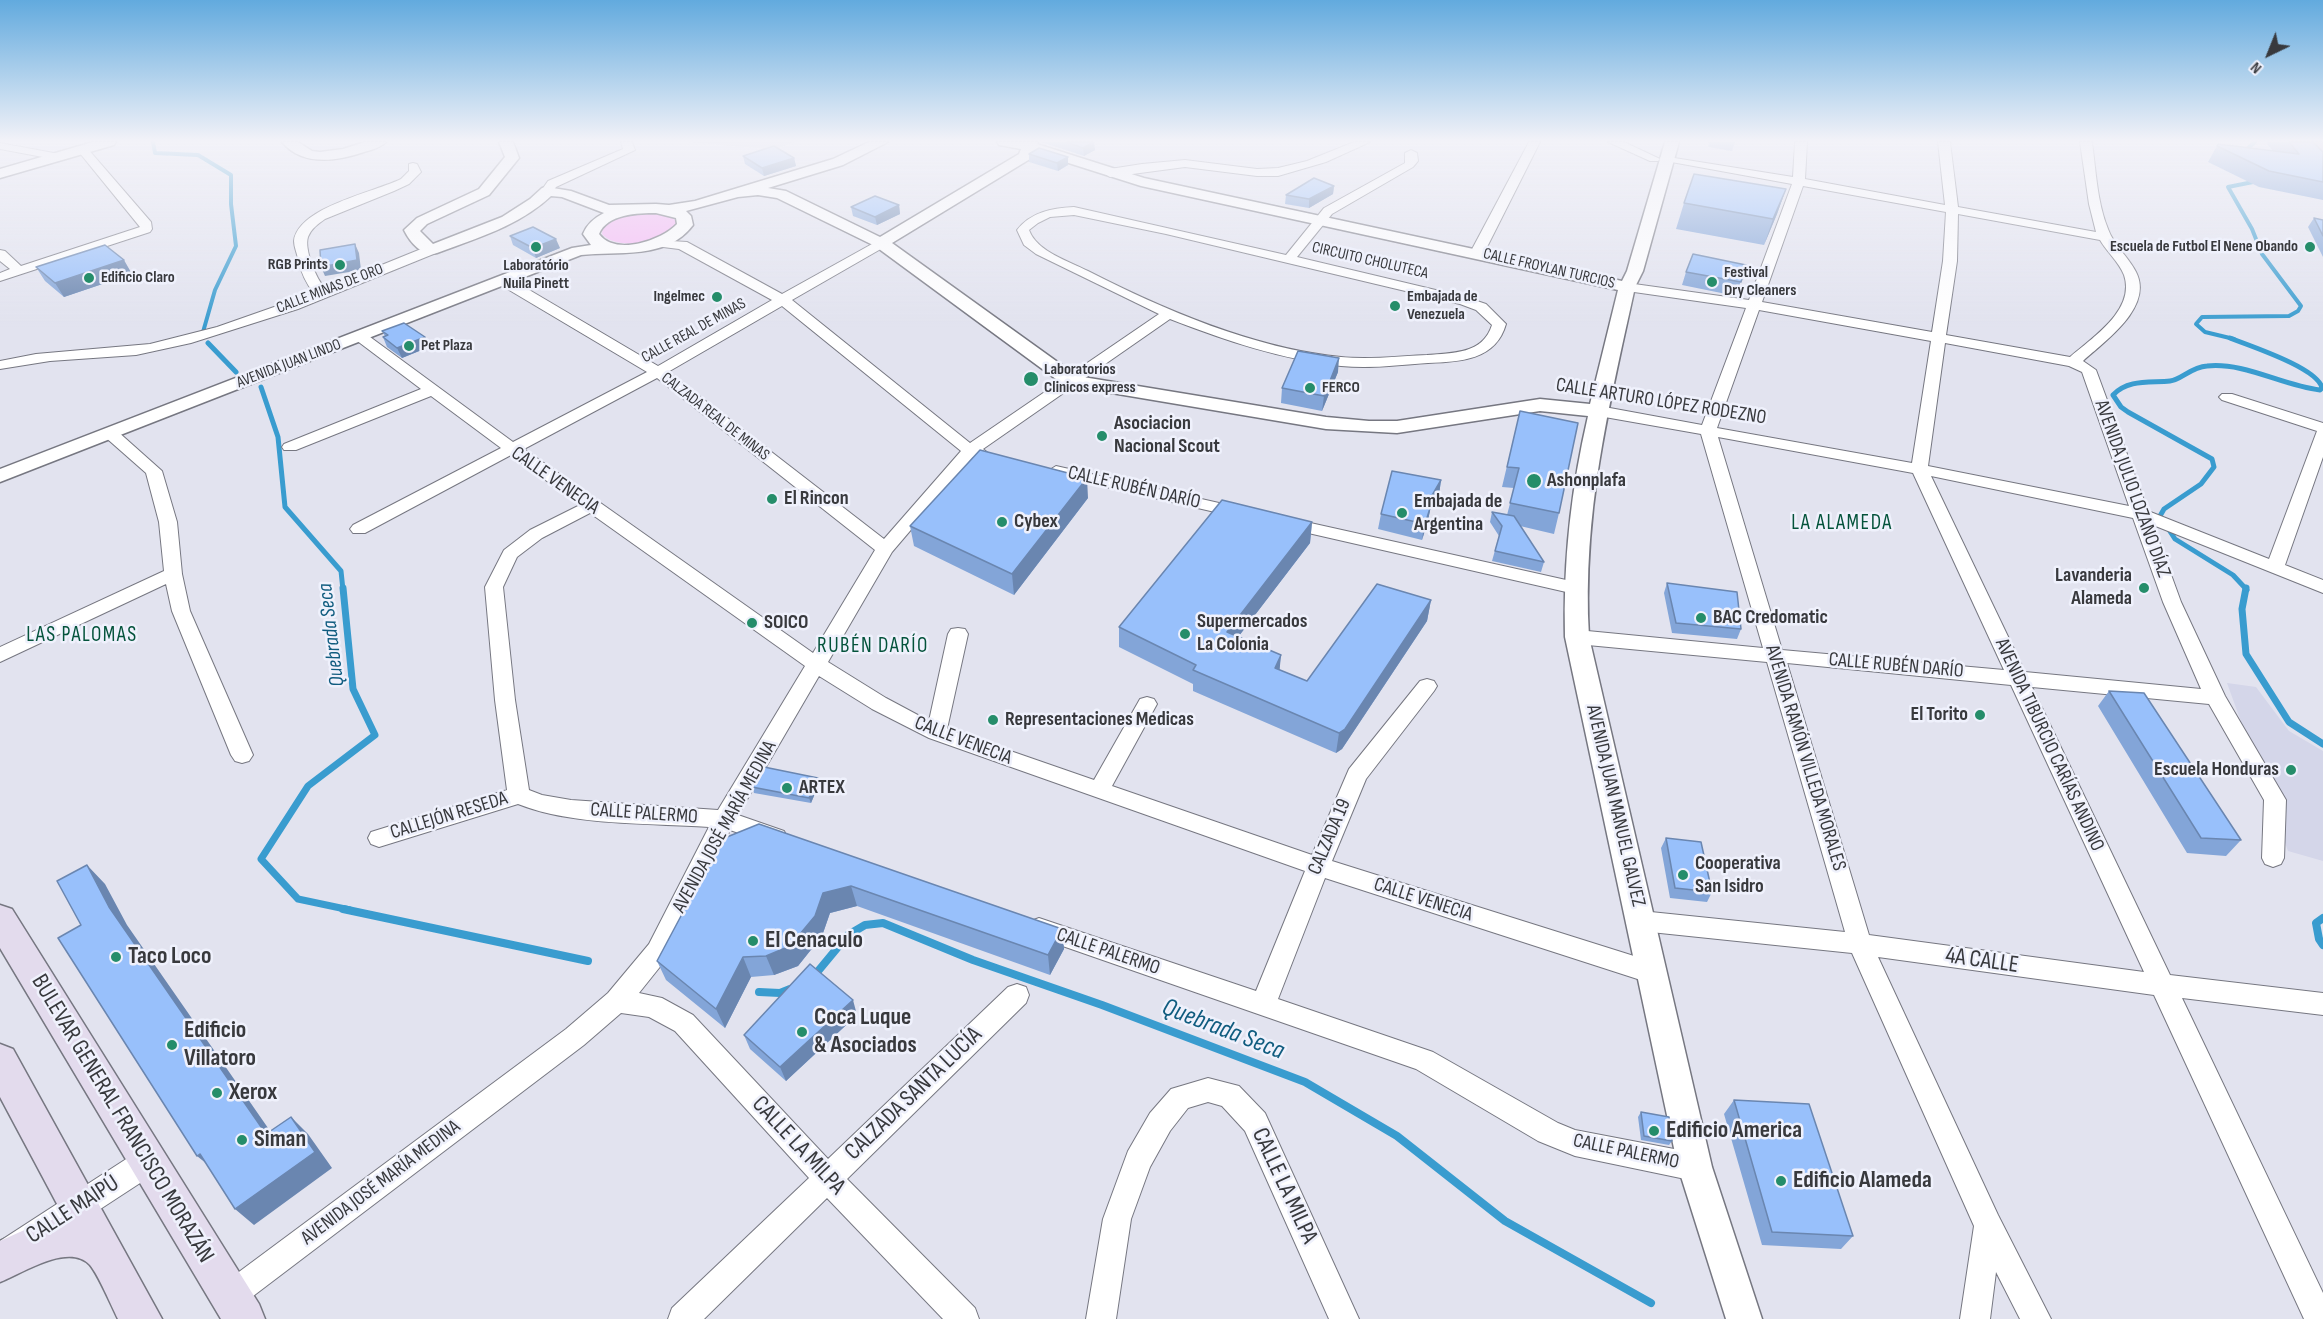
<!DOCTYPE html>
<html>
<head>
<meta charset="utf-8">
<style>
	body { margin:0 }
	#map { position:relative; width:2323px; height:1319px; overflow:hidden; background:#e2e3ef; font-family:"Sofia Sans Condensed",sans-serif }
	canvas { display:block }
	.north { position:absolute; left:2239px; top:24px; width:60px; height:60px; -webkit-text-stroke:4px #eff1fc; paint-order:stroke; rotate:223deg; font-size:16px; font-weight:700; line-height:24px; text-align:center; color:#38393d }
	.north::after { content:''; display:block; margin:auto; width:21px; height:27px; background:#38393d; clip-path:polygon(50% 0,100% 100%,50% 72%,0 100%) }
</style>
</head>
<body>
<div id="map">
<canvas width="2323" height="1319"></canvas>
<div class="north">N</div>
</div>
<script>
const ctx = document.querySelector('canvas').getContext('2d');
ctx.lineJoin = 'round';
function fill(path, color) {
  ctx.fillStyle = color;
  ctx.fill(path, 'evenodd');
}
function trace(path, color, width, dash) {
  ctx.strokeStyle = color;
  ctx.lineWidth = width;
  ctx.lineCap = dash ? 'butt' : 'round';
  ctx.setLineDash(dash || []);
  ctx.stroke(path);
}
function write(font, color, halo, rows, align = 'center') {
  ctx.font = font + ' "Sofia Sans Condensed",sans-serif';
  ctx.lineWidth = 5;
  ctx.setLineDash([]);
  ctx.textBaseline = 'middle';
  ctx.strokeStyle = halo;
  ctx.fillStyle = color;
  for (const [text, x, y, turn = 0] of rows) {
    ctx.save();
    ctx.translate(x, y);
    ctx.rotate((+turn || 0) * Math.PI / 180);
    ctx.textAlign = isNaN(turn) ? turn : align;
    if (halo) ctx.strokeText(text, 0, 0);
    ctx.fillText(text, 0, 0);
    ctx.restore();
  }
}
const built = new Path2D(`
	M688,142H794L775,150Z
	M2227,683L2256,687L2289,731L2323,751V861L2288,851Z`);
const green = new Path2D(`
	M645,211L671,215L677,223C670,244 616,251 602,234C603,216 631,214 645,211Z`);
const streamFar3 = new Path2D(`
	M153,142L155,153L198,155L231,175V204L236,246L215,290L203,332
	M2245,151L2255,142
	M2234,339L2205,332L2196,324L2202,317L2289,316L2298,311L2301,306L2262,254L2252,229L2228,187L2253,182L2250,180`);
const streamFar2 = new Path2D(`
	M2230,338C2250,346 2318,368 2322,388L2320,390C2283,386 2245,362 2207,366C2191,367 2181,380 2170,381C2150,383 2128,379 2113,395L2121,407L2128,412L2212,459L2214,467L2201,484L2164,509L2160,516L2175,539L2233,575L2247,590
	M208,343L236,372
	M261,387L278,437L285,507L341,571L343,590`);
const streamFar1 = new Path2D(`
	M343,588L353,689L375,735L308,786L261,859L298,899L350,910
	M2246,588L2242,609L2246,654L2289,722L2323,744`);
const stream = new Path2D(`
	M343,909L588,961
	M2323,918L2316,923L2319,939L2323,945
	M814,976L848,935L865,925L883,923L973,960L1102,1005L1305,1082L1397,1136L1505,1221L1651,1303
	M759,992L780,993L790,989`);
const minor = new Path2D(`
	M621,142H632L635,150L556,187L551,194L547,195L541,191L548,181L623,149Z
	M1354,142H1370L1326,162L1278,176H1257L1185,167L1110,177L1104,173L1110,169L1142,164L1185,160L1257,169L1278,168L1307,161Z
	M1529,142H1540L1484,253L1477,257L1472,256L1470,253Z
	M1608,142H1624L1660,159L1658,161H1650Z
	M1795,142H1807L1805,179L1945,205L1938,142H1950L1958,207L2096,232L2089,204L2080,142H2092C2096,171 2097,202 2108,229C2114,246 2128,256 2136,272C2154,307 2105,341 2083,361L2096,370L2148,511L2269,559L2317,431L2222,400L2219,397L2222,394H2232L2323,423V457L2285,565L2323,580V593L2153,525L2181,602L2225,696L2286,800L2284,858L2281,864L2273,867L2265,864L2262,858L2264,800L2209,704L2032,687L2170,975L2323,993V1015L2182,998L2323,1293V1319H2304L2154,995L1878,957L1998,1215L2051,1319H2020L1996,1272L1990,1319H1960L1974,1226L1852,953L1641,931L1633,928L1629,921L1633,914L1641,911L1845,932L1767,662L1577,644L1570,642L1567,637L1570,632L1577,630L1763,648L1701,434L1599,416L1591,411L1599,406L1702,425L1746,308L1627,291L1620,287L1627,283L1749,300L1792,184L1666,161L1660,158L1662,156L1793,177ZM1803,186L1946,212L1943,261L1932,332L1762,302ZM1958,214L2100,240C2107,252 2119,262 2124,275C2136,310 2092,338 2070,357L1946,335L1957,261ZM1759,310L1931,341L1912,463L1717,428ZM1945,343L2069,366L2082,372L2129,506L1928,466ZM1718,437L1913,473L2004,670L1782,650ZM1931,476L2133,518L2163,602L2201,689L2025,672ZM1787,663L2011,685L2144,972L1869,935Z
	M0,143L59,154L65,157L59,160L0,149Z
	M83,147L87,148L151,222L152,229L150,232L0,281V273L10,269L0,261V250L5,251L21,266L140,227L79,152V148Z
	M1411,150L1417,153L1418,161L1413,167L1332,214L1297,257L1465,297L1486,304L1506,324C1496,360 1460,362 1428,363C1399,365 1370,369 1341,366C1283,360 1224,340 1170,319L983,449L989,454L987,457H973L892,552L828,662L886,698L929,721L948,634L951,629L958,628L965,629L968,634L947,729L1094,780L1140,699L1147,697L1154,699L1157,704L1112,786L1312,855L1349,769L1420,681L1427,679L1434,681L1437,686L1434,691L1366,779L1332,861L1653,962L1662,965L1665,973L1662,981L1653,984L1325,878L1278,999L1433,1052L1558,1123L1575,1130L1695,1153L1705,1157L1709,1167L1705,1177L1695,1181L1575,1156L1538,1141L1416,1069L1031,935L1027,928L1031,921L1039,918L1256,991L1305,871L929,738L872,709L819,676L738,815L784,831L787,837L784,843L776,846L730,830L667,958L639,993L662,998L693,1015L828,1159L1008,987L1017,984L1026,987L1029,995L1026,1003L847,1179L975,1308L979,1319H943L827,1198L704,1319H668L672,1308L809,1178L675,1031L649,1017L621,1013L584,1045L240,1306L230,1311L220,1306L215,1296L220,1286L566,1029L608,993L649,944L709,827C650,823 573,826 518,804L379,847L371,844L368,838L371,832L507,790L495,700L485,587L504,550L530,530L580,505L511,455L365,533H353L350,529L353,525L501,448L431,396L296,450H284L282,447L284,444L421,389L356,340L354,337L356,334H366L513,442L647,372L499,284L497,281L499,278H509L658,366L772,300L679,249L655,246L654,243L655,240L687,242L782,294L881,239L887,243L886,246L792,300L970,443L1159,314L1036,254L1024,245L1017,230C1031,212 1052,208 1074,207L1286,255L1324,208L1405,163V153ZM1074,215L1166,234L1460,304L1476,310L1492,325C1483,354 1453,353 1427,355C1399,356 1370,360 1341,357C1255,349 1164,310 1088,271C1069,261 1037,252 1029,230L1038,223L1050,217ZM782,306L961,451L884,539L668,372ZM657,378L875,550L813,653L524,449ZM590,513L805,666L718,810L571,800L542,795L529,790L515,700L503,587L517,557L542,538Z
	M413,163L417,164L421,172L409,184L394,191L325,219C318,224 311,229 308,237C304,249 316,279 325,288L426,247H436L437,250L436,253L298,309L191,343L136,355L50,361L0,369V361L36,354L150,344L217,327L314,293C305,282 301,272 298,259C297,253 294,247 294,241C298,207 375,192 401,179L409,171V164Z
	M110,428L116,430L162,471L177,522L182,574L190,611L253,755L249,761L242,763L235,761L231,755L172,611L166,584L0,662V647L164,571L159,522L146,473L104,436L102,433L104,430Z
	M1056,466L1241,508L1247,509L1250,513L1247,517L1241,518L1050,474L1048,471Z
	M1288,518L1575,582L1581,584L1584,588L1581,592L1575,594L1282,527L1279,523L1282,519Z
	M1208,1078L1239,1086L1265,1113L1359,1319H1329L1245,1131L1222,1106L1208,1102L1188,1108L1170,1131L1150,1167L1131,1219L1116,1319H1086L1103,1219L1128,1151L1150,1113L1171,1089Z
	M147,1149L157,1152L161,1162L157,1172L10,1268L0,1273V1241L137,1152Z`);
const tertiary = new Path2D(`
	M93,142H116L114,145L0,178V169Z
	M282,142H298L312,151L320,152L343,149L365,142H386C380,148 371,150 364,152C337,161 303,167 282,142Z
	M499,142H513L519,158L489,195L427,224L420,231L433,244L502,217L530,199L542,188L547,187L571,191L609,205L656,204L669,205L695,201L833,159L869,142H888L843,165L768,188L786,191L880,237L1019,154L1021,149L999,145L997,142H1038L1037,144L1144,178L1622,281L1627,271L1665,142H1679L1643,271L1635,287C1609,406 1582,513 1589,637L1712,1167L1762,1319H1726L1678,1167L1565,637C1563,562 1571,489 1588,416L1540,411L1397,433L1326,429L1064,385L875,246L777,198L758,195L738,197L686,211L691,216L693,225C667,260 618,251 581,255L0,482V469L572,248L591,245L583,234C587,224 594,218 604,213L562,197L551,196C519,226 477,238 437,253C422,257 410,242 404,230L417,218L479,189L505,157ZM1034,152L1141,186L1618,290L1590,404L1540,399L1397,421H1369L1326,417L1077,376L892,243L1030,159ZM656,213L676,218L677,224C661,241 615,256 599,234C607,214 638,213 656,213Z`);
const secondary = new Path2D(`
	M0,905L12,909L259,1304L265,1319H221L0,948Z
	M0,1044L13,1049L162,1319H118C111,1305 99,1276 90,1265C69,1242 23,1273 0,1282V1241L40,1223L64,1217L0,1097Z`);
const primary = new Path2D(`
	M2310,142H2323V153L2317,152Z`);
const wall = new Path2D(`
	M1041,142H1094L1095,150L1084,156Z
	M1709,142H1735L1732,151L1708,147Z
	M2268,142H2313L2323,152V200L2259,187L2208,162L2218,144L2273,151L2267,144Z
	M1029,154L1068,157V165L1058,171L1029,162Z
	M743,156L794,158L796,166L764,176L745,164Z
	M1334,186L1333,194L1309,208L1285,204L1286,195Z
	M1786,189L1777,214L1764,245L1676,229L1684,203Z
	M899,205L900,214L877,225L853,216L851,207Z
	M2314,218L2323,220V257L2308,227Z
	M510,236L560,248L536,258L513,245Z
	M1746,265L1736,296L1682,285L1686,272Z
	M36,267L132,274L64,297L45,281Z
	M382,331L429,347L402,358L387,347L383,337L385,336Z
	M1338,372L1322,411L1281,403L1282,388Z
	M1520,411L1559,513L1554,534L1520,526L1544,562L1541,572L1492,561L1499,536L1490,522L1492,512L1507,515L1514,488L1502,487Z
	M1441,480L1439,495L1430,510L1428,521L1422,540L1378,529L1381,514Z
	M1088,498L1014,595L914,546L910,526Z
	M1312,522L1310,543L1238,637L1281,655L1279,670L1307,681L1431,600L1427,621L1342,749L1336,753L1193,691V684L1119,647V627Z
	M1667,583L1741,629L1737,639L1672,633L1664,593Z
	M2109,691L2241,840L2226,856L2187,853L2098,706Z
	M818,778L819,784L811,803L754,793L752,787Z
	M1666,838L1712,892L1707,902L1670,898L1661,848Z
	M722,839L1062,929L1064,949L1050,975L857,906L830,913L822,936L798,966L774,975L751,977L725,1028L666,980L657,961Z
	M857,1015L786,1081L750,1049L744,1035Z
	M1734,1100L1853,1236L1841,1249L1762,1245L1724,1114Z
	M1641,1112L1672,1141L1669,1145L1641,1140L1638,1117Z`);
const shadedWall = new Path2D(`
	M1093,142H1094L1095,150L1084,156L1083,148Z
	M1068,157V165L1058,171L1057,163Z
	M794,158L796,166L764,176L762,168Z
	M1334,186L1333,194L1309,208V199Z
	M1786,189L1777,214L1764,245L1773,219Z
	M899,205L900,214L877,225L875,217Z
	M556,239L560,248L536,258L533,248Z
	M355,244L359,253L361,270L325,276L321,267Z
	M124,260L132,274L64,297L55,283Z
	M425,337L429,347L402,358L397,348Z
	M1339,358L1338,372L1322,411L1324,396Z
	M1087,478L1088,498L1014,595L1012,574Z
	M1441,480L1439,495L1430,510L1428,521L1422,540L1427,504Z
	M1312,522L1310,543L1226,653L1227,632Z
	M1431,600L1427,621L1342,749L1336,753L1339,733Z
	M1281,655L1279,676L1275,668Z
	M818,778L819,784L811,803L809,798Z
	M87,865L105,884L127,925L284,1151L266,1134L109,907Z
	M851,886L857,906L830,913L822,936L798,966L774,975L766,956L823,893Z
	M1062,929L1064,949L1050,975L1048,955Z
	M743,957L751,977L725,1028L716,1009Z
	M853,1000L857,1015L786,1081L780,1067Z
	M291,1117L308,1134L332,1168L254,1225L235,1209Z
	M200,1154L217,1172L197,1156Z`);
const building = new Path2D(`
	M1066,142H1093L1083,148Z
	M2289,142H2313L2323,152V182L2269,171L2217,146L2218,144L2299,154Z
	M774,146L794,158L762,168L743,156Z
	M1039,148L1068,157L1057,163L1029,154Z
	M1694,174L1786,189L1773,219L1684,203Z
	M1314,178L1334,186L1309,199L1286,195Z
	M875,196L899,205L875,217L851,207Z
	M2314,218L2323,220V236Z
	M533,227L556,239L533,248L510,236Z
	M355,244L357,260L321,267L320,250Z
	M105,245L124,260L55,283L36,267Z
	M1693,254L1746,265L1741,282L1686,272Z
	M404,323L425,337L397,348L383,337L388,335L382,331Z
	M1298,351L1339,358L1324,396L1282,388Z
	M1520,411L1578,423L1559,513L1510,503L1519,468L1507,467Z
	M980,450L1087,478L1012,574L910,526Z
	M1392,471L1441,480L1427,504L1431,505L1425,524L1381,514Z
	M1222,500L1312,522L1227,632L1281,655L1275,668L1307,681L1377,584L1431,600L1345,729L1339,733L1193,670L1196,665L1119,627Z
	M1492,512L1514,516L1544,562L1495,551L1502,526Z
	M1667,583L1737,592L1741,629L1676,623Z
	M2109,691L2144,693L2241,840L2201,838Z
	M764,767L818,778L809,798L752,787Z
	M759,824L1062,929L1048,955L851,886L823,893L815,916L790,946L766,956L743,957L716,1009L657,961L722,839Z
	M1666,838L1701,842L1712,892L1675,888Z
	M87,865L109,907L266,1134L291,1117L315,1152L235,1209L200,1154L197,1156L58,938L81,925L57,881Z
	M810,964L853,1000L780,1067L744,1035Z
	M1734,1100L1809,1104L1853,1236L1772,1232Z
	M1641,1112L1669,1117L1672,1141L1644,1136Z`);
const markers = [
	[536,247,6,"#258d6a"],
	[2310,247,6,"#258d6a"],
	[340,265,6,"#258d6a"],
	[89,278,6,"#258d6a"],
	[1712,282,6,"#258d6a"],
	[717,297,6,"#258d6a"],
	[1395,306,6,"#258d6a"],
	[409,346,6,"#258d6a"],
	[1031,379,8,"#258d6a"],
	[1310,388,6,"#258d6a"],
	[1102,436,6,"#258d6a"],
	[1534,481,8,"#258d6a"],
	[772,499,6,"#258d6a"],
	[1402,513,6,"#258d6a"],
	[1002,522,6,"#258d6a"],
	[2144,588,6,"#258d6a"],
	[1701,618,6,"#258d6a"],
	[752,623,6,"#258d6a"],
	[1185,634,6,"#258d6a"],
	[1980,715,6,"#258d6a"],
	[993,720,6,"#258d6a"],
	[2291,770,6,"#258d6a"],
	[787,788,6,"#258d6a"],
	[1683,875,6,"#258d6a"],
	[753,941,6,"#258d6a"],
	[116,957,6,"#258d6a"],
	[802,1032,6,"#258d6a"],
	[172,1045,6,"#258d6a"],
	[217,1093,6,"#258d6a"],
	[1654,1131,6,"#258d6a"],
	[242,1140,6,"#258d6a"],
	[1781,1181,6,"#258d6a"]
];
const farPoinames = [
	["Escuela de Futbol El Nene Obando",2298,247,"right"],
	["RGB Prints",328,265,"right"],
	["Laboratório",536,266,"center"],
	["Nuila Pinett",536,284,"center"],
	["Festival",1724,273],
	["Dry Cleaners",1724,291],
	["Edificio Claro",101,278],
	["Ingelmec",705,297,"right"],
	["Embajada de",1407,297],
	["Venezuela",1407,315],
	["Pet Plaza",421,346],
	["Laboratorios",1044,370],
	["Clinicos express",1044,388],
	["FERCO",1322,388]
];
const farStreetnames = [
	["CIRCUITO CHOLUTECA",1370,261,13],
	["CALLE FROYLAN TURCIOS",1549,269,13],
	["CALLE MINAS DE ORO",330,289,-21],
	["CALLE REAL DE MINAS",694,331,-29],
	["AVENIDA JUAN LINDO",289,364,-21],
	["CALZADA REAL DE MINAS",715,417,38]
];
const streetNames = [
	["CALLE ARTURO LÓPEZ RODEZNO",1661,402,9],
	["CALLE VENECIA",555,481,35],
	["CALLE RUBÉN DARÍO",1134,488,13],
	["AVENIDA JULIO LOZANO DÍAZ",2132,489,70],
	["CALLE RUBÉN DARÍO",1896,666,5],
	["CALLE VENECIA",963,741,21],
	["AVENIDA TIBURCIO CARÍAS ANDINO",2049,745,65],
	["AVENIDA RAMÓN VILLEDA MORALES",1805,758,73],
	["AVENIDA JUAN MANUEL GALVEZ",1615,806,77],
	["CALLE PALERMO",644,814,4],
	["CALLEJÓN RESEDA",449,816,-17],
	["AVENIDA JOSÉ MARÍA MEDINA",725,827,-61],
	["CALZADA 19",1330,837,-67],
	["CALLE VENECIA",1423,900,18],
	["CALLE PALERMO",1108,952,19],
	["CALLE PALERMO",1626,1152,12],
	["AVENIDA JOSÉ MARÍA MEDINA",381,1183,-37]
];
const poiNames = [
	["Asociacion",1114,424],
	["Nacional Scout",1114,447],
	["Ashonplafa",1547,481],
	["El Rincon",784,499],
	["Embajada de",1414,502],
	["Argentina",1414,525],
	["Cybex",1014,522],
	["Lavanderia",2132,576,"right"],
	["Alameda",2132,599,"right"],
	["BAC Credomatic",1713,618],
	["Supermercados",1197,622],
	["La Colonia",1197,645],
	["SOICO",764,623],
	["El Torito",1968,715,"right"],
	["Representaciones Medicas",1005,720],
	["Escuela Honduras",2279,770,"right"],
	["ARTEX",799,788],
	["Cooperativa",1695,864],
	["San Isidro",1695,887]
];
const neighbourhoodNames = [
	["LA ALAMEDA",1842,524],
	["LAS PALOMAS",82,636],
	["RUBÉN DARÍO",873,647]
];
const waterNames = [
	["Quebrada Seca",332,635,-97]
];
const nearPoinames = [
	["El Cenaculo",765,941],
	["Taco Loco",128,957],
	["Coca Luque",814,1018],
	["& Asociados",814,1046],
	["Edificio",184,1031],
	["Villatoro",184,1059],
	["Xerox",229,1093],
	["Edificio America",1666,1131],
	["Siman",254,1140],
	["Edificio Alameda",1793,1181]
];
const nearStreetnames = [
	["4A CALLE",1982,961,8],
	["CALZADA SANTA LUCÍA",914,1094,-44],
	["BULEVAR GENERAL FRANCISCO MORAZÁN",122,1119,59],
	["CALLE LA MILPA",798,1146,47],
	["CALLE LA MILPA",1284,1186,65],
	["CALLE MAIPÚ",73,1210,-33]
];
const nearWaternames = [
	["Quebrada Seca",1223,1030,21]
];
fill(built, '#d4d6e9');
fill(green, '#f8b7f6');
trace(streamFar3, '#399ccf', 4);
trace(streamFar2, '#399ccf', 5);
trace(streamFar1, '#399ccf', 7);
trace(stream, '#399ccf', 8);
trace(minor, '#767781', 2);
trace(tertiary, '#767781', 3);
trace(secondary, '#767781', 3);
trace(primary, '#7d6c95', 3);
fill(minor, '#fff');
fill(tertiary, '#fff');
fill(secondary, '#e3dbed');
fill(primary, '#c7b7dc');
fill(wall, '#83a5d8');
fill(shadedWall, '#6a86b0');
fill(building, '#98c0fb');
trace(building, '#6a86b0', 1.5);
const sky = ctx.createLinearGradient(0, 0, 0, 327);
sky.addColorStop(0, '#62aade');
sky.addColorStop(0.43, '#f2f2f8');
sky.addColorStop(1, '#f2f2f800');
ctx.fillStyle = sky;
ctx.fillRect(0, 0, 2323, 327);
for (const [x, y, r, color] of markers) {
  const dot = new Path2D();
  dot.arc(x, y, r, 0, 2 * Math.PI);
  ctx.fillStyle = color;
  ctx.fill(dot);
  trace(dot, '#eff1fc', 2);
}
write('bold 16px', '#38393d', '#eff1fc', farPoinames, 'left');
write('16px', '#38393d', '#eff1fc', farStreetnames);
write('20px', '#38393d', '#eff1fc', streetNames);
write('bold 20px', '#38393d', '#eff1fc', poiNames, 'left');
ctx.letterSpacing = '1.5px';
write('21px', '#04533b', '#eff1fc', neighbourhoodNames);
ctx.letterSpacing = '0px';
write('italic 21px', '#105c7f', '#eff1fc', waterNames);
write('bold 24px', '#38393d', '#eff1fc', nearPoinames, 'left');
write('24px', '#38393d', '#eff1fc', nearStreetnames);
write('italic 26px', '#105c7f', '#eff1fc', nearWaternames);
</script>
</body>
</html>
